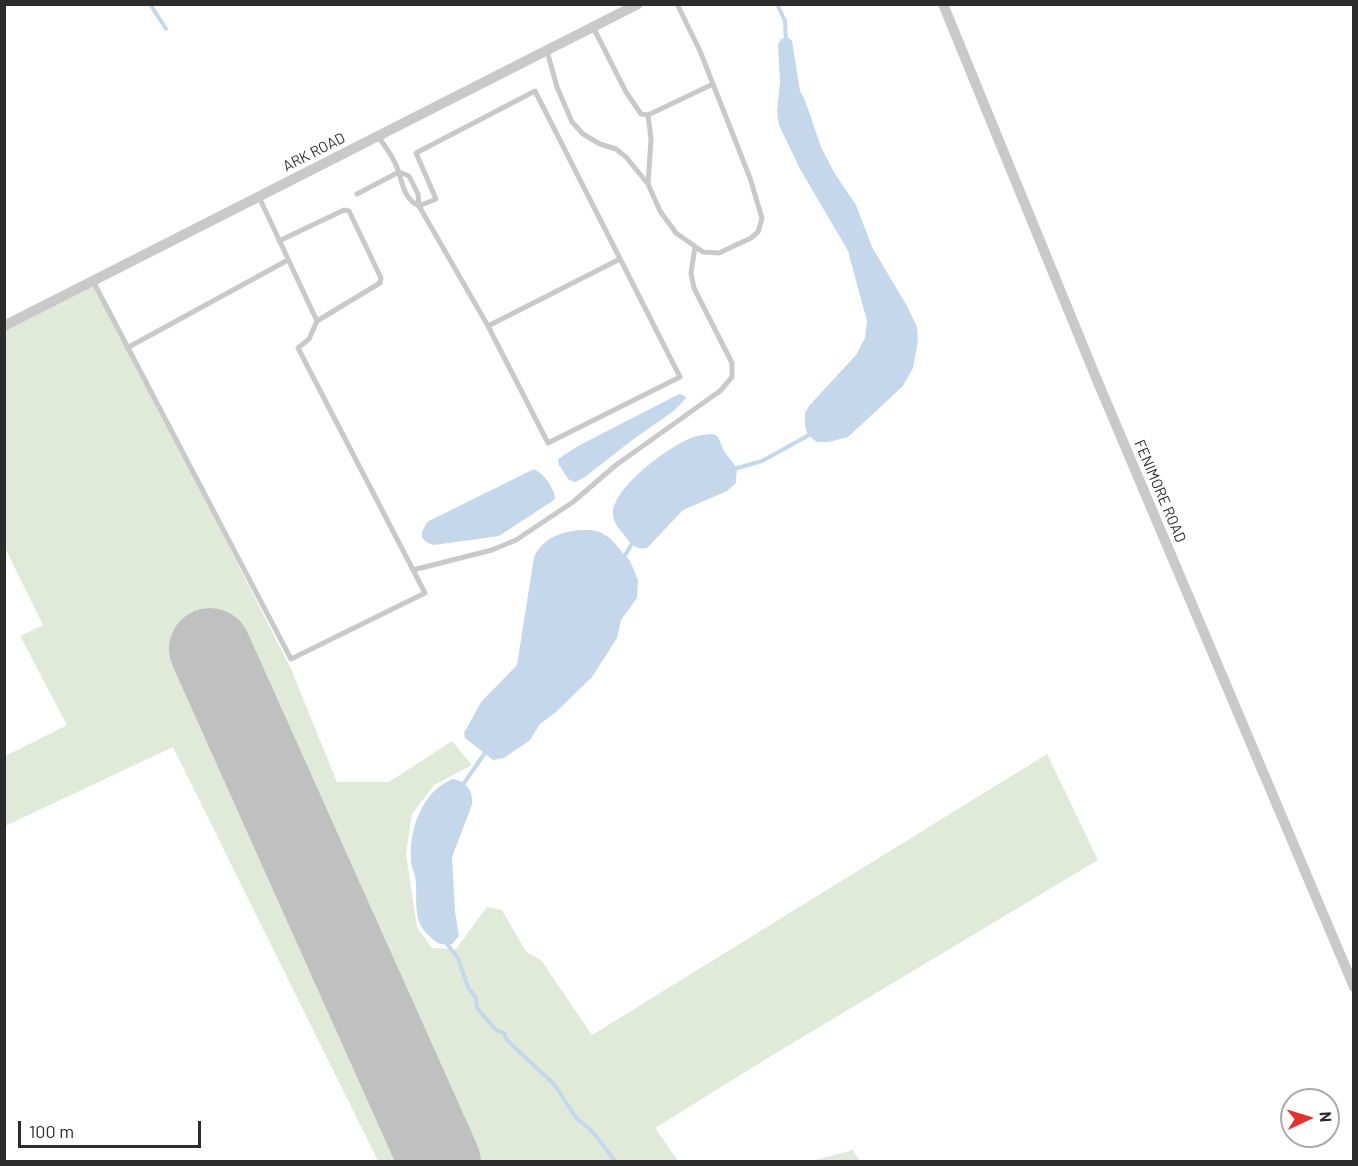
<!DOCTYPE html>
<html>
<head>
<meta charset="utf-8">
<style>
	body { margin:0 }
	#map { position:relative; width:1358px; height:1166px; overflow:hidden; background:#fff; font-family:Barlow,sans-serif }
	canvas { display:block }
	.frame { position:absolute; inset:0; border:6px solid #2c2c2c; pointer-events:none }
	.north { position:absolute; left:1280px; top:1088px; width:60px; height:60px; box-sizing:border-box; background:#fff; border:2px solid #ababab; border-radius:50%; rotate:86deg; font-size:16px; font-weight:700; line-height:24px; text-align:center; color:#2c2c2c }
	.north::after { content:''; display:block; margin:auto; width:21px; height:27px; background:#e5302c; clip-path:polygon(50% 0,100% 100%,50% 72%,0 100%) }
	.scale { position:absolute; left:18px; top:1121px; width:183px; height:27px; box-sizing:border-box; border:3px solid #2c2c2c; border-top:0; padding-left:8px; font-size:18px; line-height:21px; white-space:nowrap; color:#2c2c2c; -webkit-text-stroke:4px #fff; paint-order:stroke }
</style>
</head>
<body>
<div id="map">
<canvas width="1358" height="1166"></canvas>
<div class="frame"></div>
<div class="north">N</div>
<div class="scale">100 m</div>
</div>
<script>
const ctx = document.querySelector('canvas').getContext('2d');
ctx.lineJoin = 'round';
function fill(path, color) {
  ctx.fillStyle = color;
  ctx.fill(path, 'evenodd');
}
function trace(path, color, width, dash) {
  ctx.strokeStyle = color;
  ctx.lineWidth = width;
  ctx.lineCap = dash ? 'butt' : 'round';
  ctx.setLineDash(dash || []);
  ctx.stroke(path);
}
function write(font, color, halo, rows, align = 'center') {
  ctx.font = font + ' Barlow,sans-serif';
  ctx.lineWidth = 6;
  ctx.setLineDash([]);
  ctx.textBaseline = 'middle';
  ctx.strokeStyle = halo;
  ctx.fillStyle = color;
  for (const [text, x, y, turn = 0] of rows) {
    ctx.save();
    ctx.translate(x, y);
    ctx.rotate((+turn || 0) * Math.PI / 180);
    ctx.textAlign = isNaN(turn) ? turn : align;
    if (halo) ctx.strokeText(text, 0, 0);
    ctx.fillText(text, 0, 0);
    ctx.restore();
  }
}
const green = new Path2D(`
	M94,280L291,669L337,782H389L452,741L472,765L434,785L412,814L406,854L417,927L432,948L456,949L487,907L502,910L526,952L541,960L592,1035L1047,754L1098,860L776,1053L655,1128L678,1161H378L173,747L5,826V756L67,725L20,636L43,625L5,548V325Z
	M853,1150L860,1161H812Z`);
const water = new Path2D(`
	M785,38H789L792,41L800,91L805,100L821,147L835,174L856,205L872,247L908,308L917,327L918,340L913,368L903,386L848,437L829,442H817L813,439L807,433L805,426V413L809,406L856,355L865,338L867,321L848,251L800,169L779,125L777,112L780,82L778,45L781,39Z
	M679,394L683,395L686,398L675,410L635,438L585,477L575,482L569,480L559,465L558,459L578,446Z
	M714,434L718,437L724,451L737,468L736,483L727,491L683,510L647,548C637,550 631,545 625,536C620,530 612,521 613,512C615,486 668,447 691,438C699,435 706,434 714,434Z
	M534,469C544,474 553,486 555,497L554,500L499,536L434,545L428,543L422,538V532L427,522Z
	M591,530L600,532L610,538L630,561L638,580L637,598L621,620L617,638L592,677L556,712L540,724L530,740L504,758L493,760L465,738L464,733L481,702L517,665L534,557C544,535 568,529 591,530Z
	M453,779C467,782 473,790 472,805L452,857L455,911L459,936L452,944C436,945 439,944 428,935C413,921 417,901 416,883C416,875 411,868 411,860C409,829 422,791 453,779Z`);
const stream = new Path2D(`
	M150,4L166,29
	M777,4L785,21L786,41
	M734,469L762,461L811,434
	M623,559L634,540
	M462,786L487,750
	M444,940L458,958L468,987L476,998L477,1008L495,1029L504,1033L506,1039L512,1045L554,1084L577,1119L591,1130L616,1162`);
const runway = new Path2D(`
	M210,649L440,1162`);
const service = new Path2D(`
	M593,27L626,92L641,114L648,115L713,84
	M547,51L557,87L572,122L583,134L600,144L616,149L626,157L648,184L660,211L676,233L703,252L719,253L751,238L758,232L762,218L750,178L700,51L677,4
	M648,184L651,139L648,115
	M357,194L399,172L409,176L418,194L419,206L488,326L548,443L680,377L535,91L416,153L436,199L419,206C400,197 403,176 394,161C390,152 383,144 378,136
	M279,241L344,210L349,211L381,278L380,283L317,321
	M93,281L291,659L425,593L298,348L309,339L317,321L259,197
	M488,326L620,259
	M127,348L288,260
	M413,570L492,550L516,540L573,502L616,465L720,391L732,377V363L694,288L691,273L695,247`);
const minor = new Path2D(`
	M943,4L1097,380L1354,987
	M4,326L638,4`);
const streetNames = [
	["ARK ROAD",314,152,-27],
	["FENIMORE ROAD",1160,491,67]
];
fill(green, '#e1ead9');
fill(water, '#c5d8eb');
trace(stream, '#c5d8eb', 4);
trace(runway, '#c0c0c0', 82);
trace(service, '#c9c9c9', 5);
trace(minor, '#c9c9c9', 10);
write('15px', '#2c2c2c', '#fff', streetNames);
</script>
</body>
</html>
